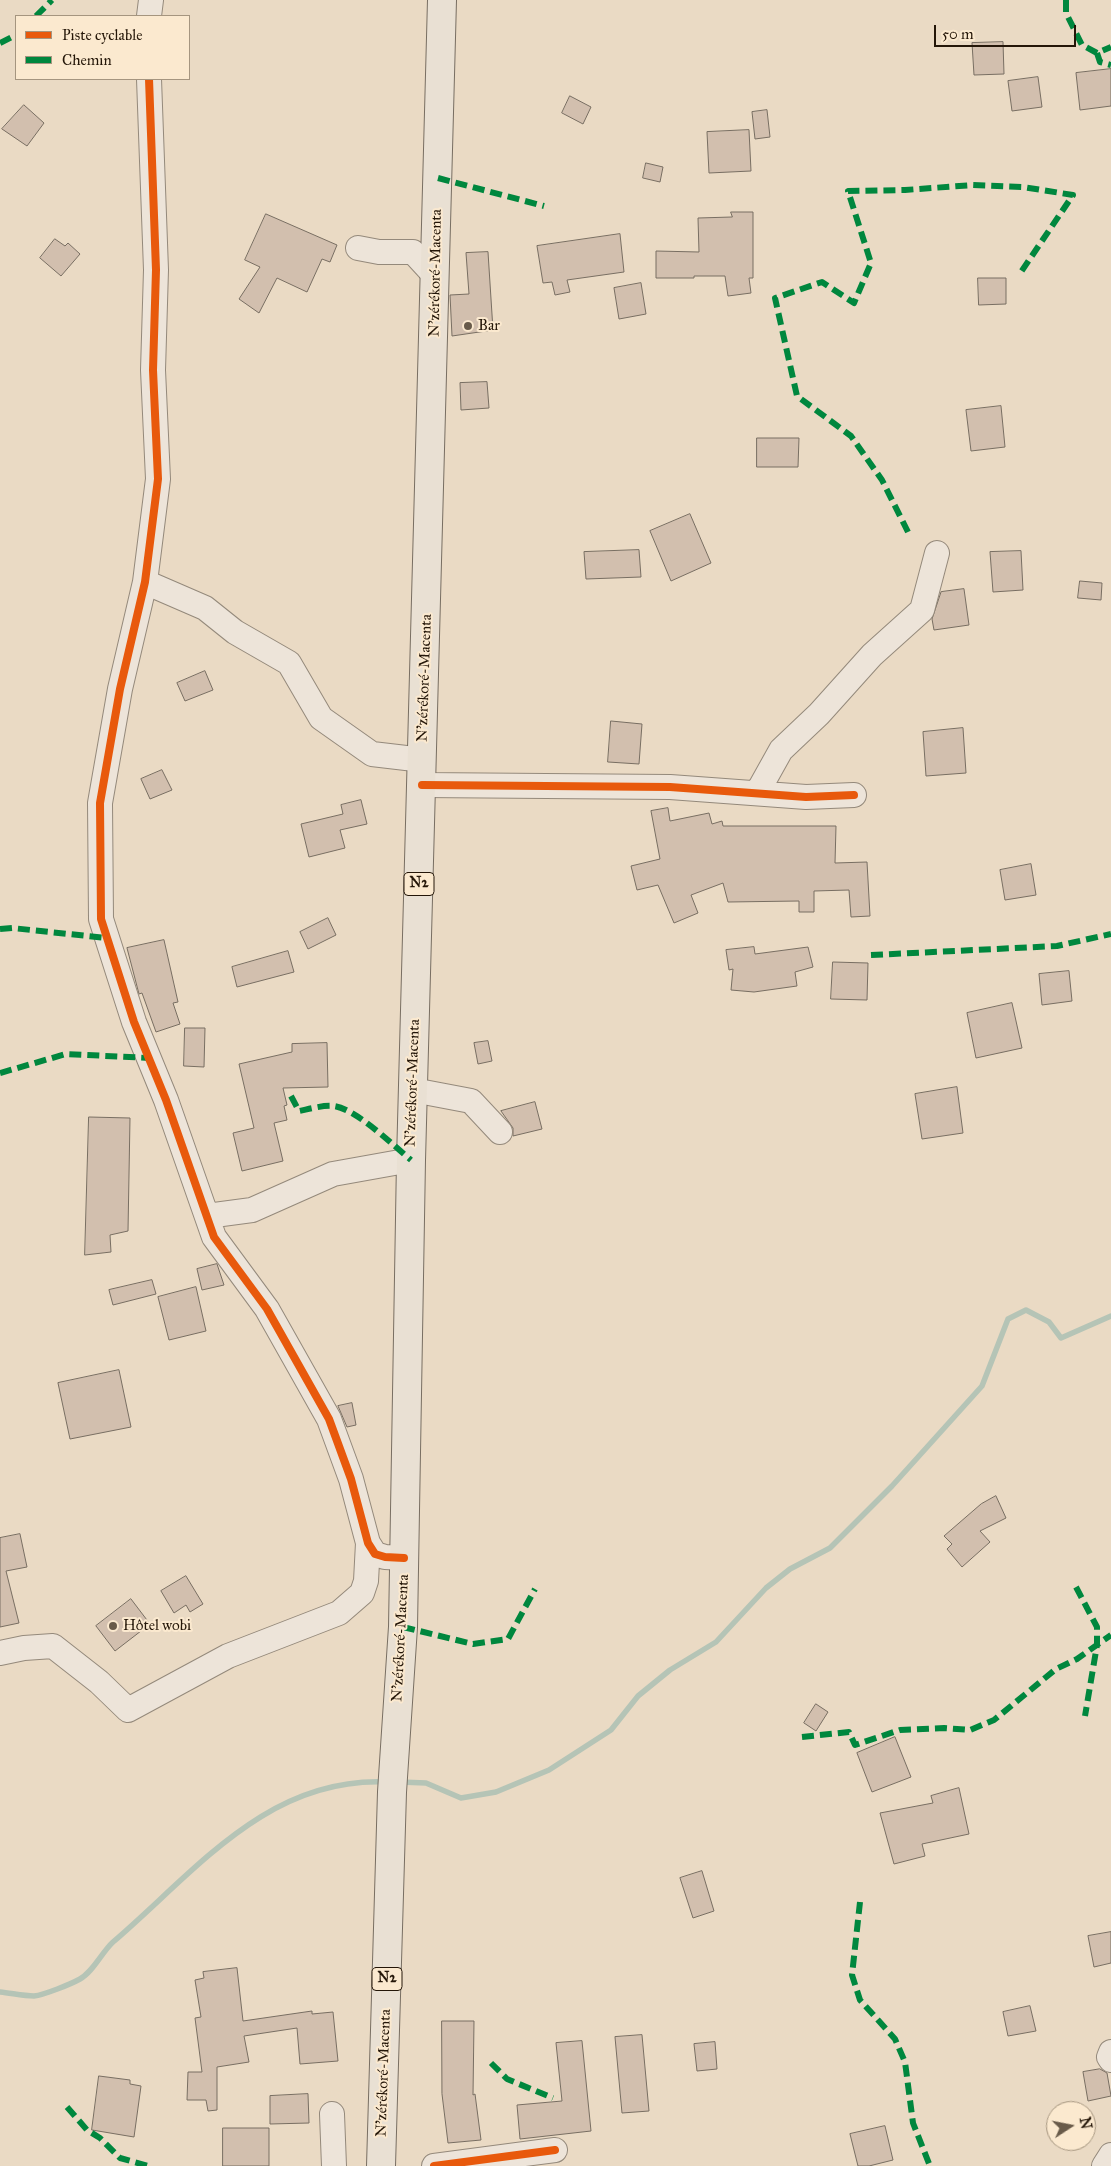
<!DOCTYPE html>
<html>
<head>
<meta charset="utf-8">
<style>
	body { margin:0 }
	#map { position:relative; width:1111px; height:2166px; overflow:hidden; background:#eadac4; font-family:"IM FELL Great Primer",serif }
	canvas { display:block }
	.legend { position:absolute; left:15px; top:15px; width:175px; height:65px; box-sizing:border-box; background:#fbe9cf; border:1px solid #a5957f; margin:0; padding:6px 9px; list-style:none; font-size:15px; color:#241608 }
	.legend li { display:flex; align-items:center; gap:10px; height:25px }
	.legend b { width:25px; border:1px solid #a5957f }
	.north { position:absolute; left:1046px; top:2101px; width:50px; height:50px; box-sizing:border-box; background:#fbe9cf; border:1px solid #a5957f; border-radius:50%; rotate:79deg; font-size:14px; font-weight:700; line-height:20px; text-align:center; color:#241608 }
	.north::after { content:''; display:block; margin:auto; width:18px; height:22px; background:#695b4a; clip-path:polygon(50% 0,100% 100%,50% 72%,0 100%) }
	.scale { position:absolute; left:934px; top:25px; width:142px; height:22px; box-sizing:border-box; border:2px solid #241608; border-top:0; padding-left:6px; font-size:15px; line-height:18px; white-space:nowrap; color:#241608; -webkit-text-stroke:4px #fbe9cf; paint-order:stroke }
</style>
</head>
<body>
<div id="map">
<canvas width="1111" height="2166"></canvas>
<ul class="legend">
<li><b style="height:6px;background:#e8590c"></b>Piste cyclable</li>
<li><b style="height:6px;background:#00873e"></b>Chemin</li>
</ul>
<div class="north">N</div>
<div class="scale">50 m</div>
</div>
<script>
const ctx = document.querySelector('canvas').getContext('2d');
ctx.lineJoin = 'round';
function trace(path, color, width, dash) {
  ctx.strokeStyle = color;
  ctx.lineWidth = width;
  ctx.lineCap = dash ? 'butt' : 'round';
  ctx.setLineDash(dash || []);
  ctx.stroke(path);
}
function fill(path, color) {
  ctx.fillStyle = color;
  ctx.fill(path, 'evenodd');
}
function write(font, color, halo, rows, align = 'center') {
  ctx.font = font + ' "IM FELL Great Primer",serif';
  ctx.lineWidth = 4;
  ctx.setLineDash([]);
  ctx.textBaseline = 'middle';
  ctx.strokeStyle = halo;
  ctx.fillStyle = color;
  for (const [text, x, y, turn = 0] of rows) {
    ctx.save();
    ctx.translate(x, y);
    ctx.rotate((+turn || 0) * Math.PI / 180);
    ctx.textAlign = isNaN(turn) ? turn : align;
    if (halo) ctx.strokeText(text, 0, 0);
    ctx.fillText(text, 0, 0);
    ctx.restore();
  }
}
const stream = new Path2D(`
	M400,1782L426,1783L461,1798L496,1792L549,1770L611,1730L638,1696L670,1670L716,1642L766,1588L790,1569L830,1548L892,1486L982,1386L1008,1319L1026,1310L1049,1322L1061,1338L1111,1316
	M0,1992C11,1993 23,1996 34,1996C44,1995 71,1984 80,1979C93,1972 102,1952 113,1942C195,1872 267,1777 386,1782`);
const building = new Path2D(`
	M1003,42L1004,74L974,75L972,43Z
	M1111,69V106L1080,110L1076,73Z
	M1038,77L1042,107L1012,111L1008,81Z
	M570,96L591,107L583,124L562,113Z
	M24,105L44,123L27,146L2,129Z
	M767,110L770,137L755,139L752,112Z
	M749,130L751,171L709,173L707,132Z
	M646,163L663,167L660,182L643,178Z
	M731,212H753V278H749L751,293L728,296L725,276H694V278H656V251L699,252L698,218L732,217Z
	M266,214L337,245L330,262L322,259L307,292L277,278L259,313L239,299L260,267L245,260Z
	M620,234L624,272L567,280L570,292L555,295L552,282L543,283L537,246Z
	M55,239L65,246L68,243L80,254L61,276L40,258Z
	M488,252L493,330L452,336L450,295L469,294L466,253Z
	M978,278H1006V304L979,305Z
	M641,283L646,314L619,319L614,288Z
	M487,382L489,408L461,410L460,383Z
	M1001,406L1005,447L971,451L966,410Z
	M757,438H799L798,467H757Z
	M690,514L711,563L671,581L650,531Z
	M639,550L641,577L586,579L584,552Z
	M1021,551L1023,590L993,592L990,552Z
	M1080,581L1102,583L1101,600L1078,598Z
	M964,589L969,625L934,630L932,619L941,592Z
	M205,671L213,690L185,701L177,683Z
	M611,721L642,724L639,764L608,762Z
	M963,728L966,773L926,776L923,732Z
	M162,770L172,790L150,799L141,779Z
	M361,800L367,824L340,830L345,848L309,857L301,824L343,814L341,805Z
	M668,808L670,821L709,813L712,824L722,821L723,826H836L835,863L867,862L870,916L851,917L849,890L814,891V912H799V901L728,902L723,883L691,895L698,913L674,923L658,885L637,890L631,866L660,859L651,811Z
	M1031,864L1036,895L1005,900L1000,870Z
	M328,918L336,935L308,949L300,932Z
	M164,940L178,1002L173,1003L180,1024L156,1032L142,993L139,994L127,948Z
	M754,947L755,954L808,947L813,967L795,972L797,986L754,992L731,990L733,969L729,970L726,950Z
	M288,951L294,972L237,987L232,967Z
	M833,962L868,963L867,1000L831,999Z
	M1069,971L1072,1001L1042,1005L1039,974Z
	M1012,1003L1022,1048L976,1058L967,1013Z
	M185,1028H205L204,1067L184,1066Z
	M488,1041L492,1061L478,1064L474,1043Z
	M327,1043L328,1087L283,1088L287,1105L284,1106L287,1120L274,1123L283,1161L242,1171L233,1133L254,1128L239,1064L292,1052V1044Z
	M957,1087L963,1133L922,1139L915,1094Z
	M535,1102L542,1129L513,1136V1128L501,1111Z
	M89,1117L130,1118L128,1231L110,1235L111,1252L85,1255Z
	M217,1264L224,1285L202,1290L197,1269Z
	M152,1280L156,1294L113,1305L109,1290Z
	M196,1287L206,1331L169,1340L158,1297Z
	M119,1370L131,1427L70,1439L58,1383Z
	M352,1403L356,1425L347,1427L338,1406Z
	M996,1496L1006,1518L980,1531L990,1542L962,1567L947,1549L952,1544L944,1536L981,1504Z
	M20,1534L27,1567L6,1571L19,1623L0,1627V1538Z
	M186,1576L203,1604L190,1612L186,1605L174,1613L161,1591Z
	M131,1599L150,1624L115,1651L96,1626Z
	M816,1704L828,1712L816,1731L804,1723Z
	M895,1737L911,1777L872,1792L857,1753Z
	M959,1788L969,1834L922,1844L925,1856L894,1864L880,1813L933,1803L931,1796Z
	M702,1871L714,1911L693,1918L680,1878Z
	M1111,1932V1963L1094,1967L1088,1936Z
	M237,1968L243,2021L312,2011V2014L333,2012L338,2061L300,2064L297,2028L244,2036L249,2062L217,2067V2110L208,2111L206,2100H187L188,2072H202L195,2018L201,2017L195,1980L204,1978L203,1972Z
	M1030,2006L1036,2031L1008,2036L1003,2012Z
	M442,2021H474L473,2095L475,2094L481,2140L448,2143L442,2094Z
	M642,2035L649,2111L622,2113L615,2037Z
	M582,2041L591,2131L520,2139L517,2105L562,2101L556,2043Z
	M715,2042L717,2069L697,2071L694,2044Z
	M1100,2069L1107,2073L1111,2096L1088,2101L1083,2072Z
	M99,2076L130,2080V2084L141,2086L134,2137L92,2130Z
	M308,2094L309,2123L270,2124V2096Z
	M885,2126L893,2160L869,2166H858L850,2134Z
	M223,2128H269V2166H223Z`);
const minor = new Path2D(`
	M149,16L151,0
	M149,79L156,270L153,370L158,479L145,582L120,689L100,803L101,919L134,1022L166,1100L214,1237L267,1309L329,1419L351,1479L368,1543L375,1554L385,1557L404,1558
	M358,248L379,252H413L436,277
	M145,582L205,608L235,632L289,663L321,718L372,754L423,760
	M422,785L670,787L806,797L854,795
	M757,793L781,750L819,714L872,655L922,610L937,553
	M413,1090L471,1101L500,1132
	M207,1216L252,1210L333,1174L411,1160
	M0,1653L24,1648L53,1646L99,1682L128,1710L228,1656L339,1613L362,1593L366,1581L368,1543
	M1111,2052L1109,2057L1111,2060
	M332,2114L334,2166
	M434,2166L555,2150
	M1104,2166L1111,2155`);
const highway = new Path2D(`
	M381,2166L392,1792L403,1627L411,1160L442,0`);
const quiet = new Path2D(`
	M1066,0V13L1082,45L1097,53L1111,47
	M36,16L52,0
	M0,43L16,35
	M1097,53L1100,62L1111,65
	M438,178L544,206
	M908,532L882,480L851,436L797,396L775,298L822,282L854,303L871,263L848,191L905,190L973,185L1023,187L1073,195L1019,275
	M0,929L12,928L107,938
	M871,955L1057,946L1111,934
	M0,1073L66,1054L149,1058
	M291,1096L299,1111C309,1109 323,1105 334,1106C356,1109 393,1145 411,1160
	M1076,1587L1097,1627V1645L1085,1716
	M403,1627L473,1644L508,1639L535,1589
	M802,1737L849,1732L855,1745L900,1730L944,1728L970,1730L994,1720L1056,1669L1077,1659L1111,1635
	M860,1902L852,1975L860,2000L895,2039L905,2062L913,2123L930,2166
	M491,2063L507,2079L553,2098
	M67,2107L87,2130L100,2138L120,2158L148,2166`);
const cycleway = new Path2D(`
	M149,79L156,270L153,370L158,479L145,582L120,689L100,803L101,919L134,1022L166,1100L214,1237L267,1309L329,1419L351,1479L368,1543L375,1554L385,1557L404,1558
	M422,785L670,787L806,797L854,795
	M434,2166L555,2150`);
const markers = [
	[468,326,5,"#695b4a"],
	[113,1626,5,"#695b4a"]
];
const shields = [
	[419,884,30],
	[387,1979,30]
];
const shieldNames = [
	["N2",419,884],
	["N2",387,1979]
];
const streetNames = [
	["N'zérékoré-Macenta",436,273,-89],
	["N'zérékoré-Macenta",425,678,-88],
	["N'zérékoré-Macenta",413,1083,-88],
	["N'zérékoré-Macenta",401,1638,-87],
	["N'zérékoré-Macenta",384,2073,-88]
];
const poiNames = [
	["Bar",478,326],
	["Hôtel wobi",123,1626]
];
trace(stream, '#b5c4b6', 5.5);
fill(building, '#d2bfae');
trace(building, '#786e62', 1);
trace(minor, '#94897b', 26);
trace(highway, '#786e62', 30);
trace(minor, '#ede4d9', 24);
trace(highway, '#e9e0d3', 28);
trace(quiet, '#00873e', 6, [12, 6]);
trace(cycleway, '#e8590c', 8);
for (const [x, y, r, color] of markers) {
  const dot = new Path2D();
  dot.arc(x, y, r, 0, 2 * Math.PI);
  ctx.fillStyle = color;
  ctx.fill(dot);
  trace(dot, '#fbe9cf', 2);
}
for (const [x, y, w] of shields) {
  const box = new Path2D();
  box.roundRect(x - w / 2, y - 11.5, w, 23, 4);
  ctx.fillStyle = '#fbe9cf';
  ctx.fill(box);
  trace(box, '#241608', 1);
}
write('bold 14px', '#241608', null, shieldNames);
write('15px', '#241608', '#fbe9cf', streetNames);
write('15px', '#241608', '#fbe9cf', poiNames, 'left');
</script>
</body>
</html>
